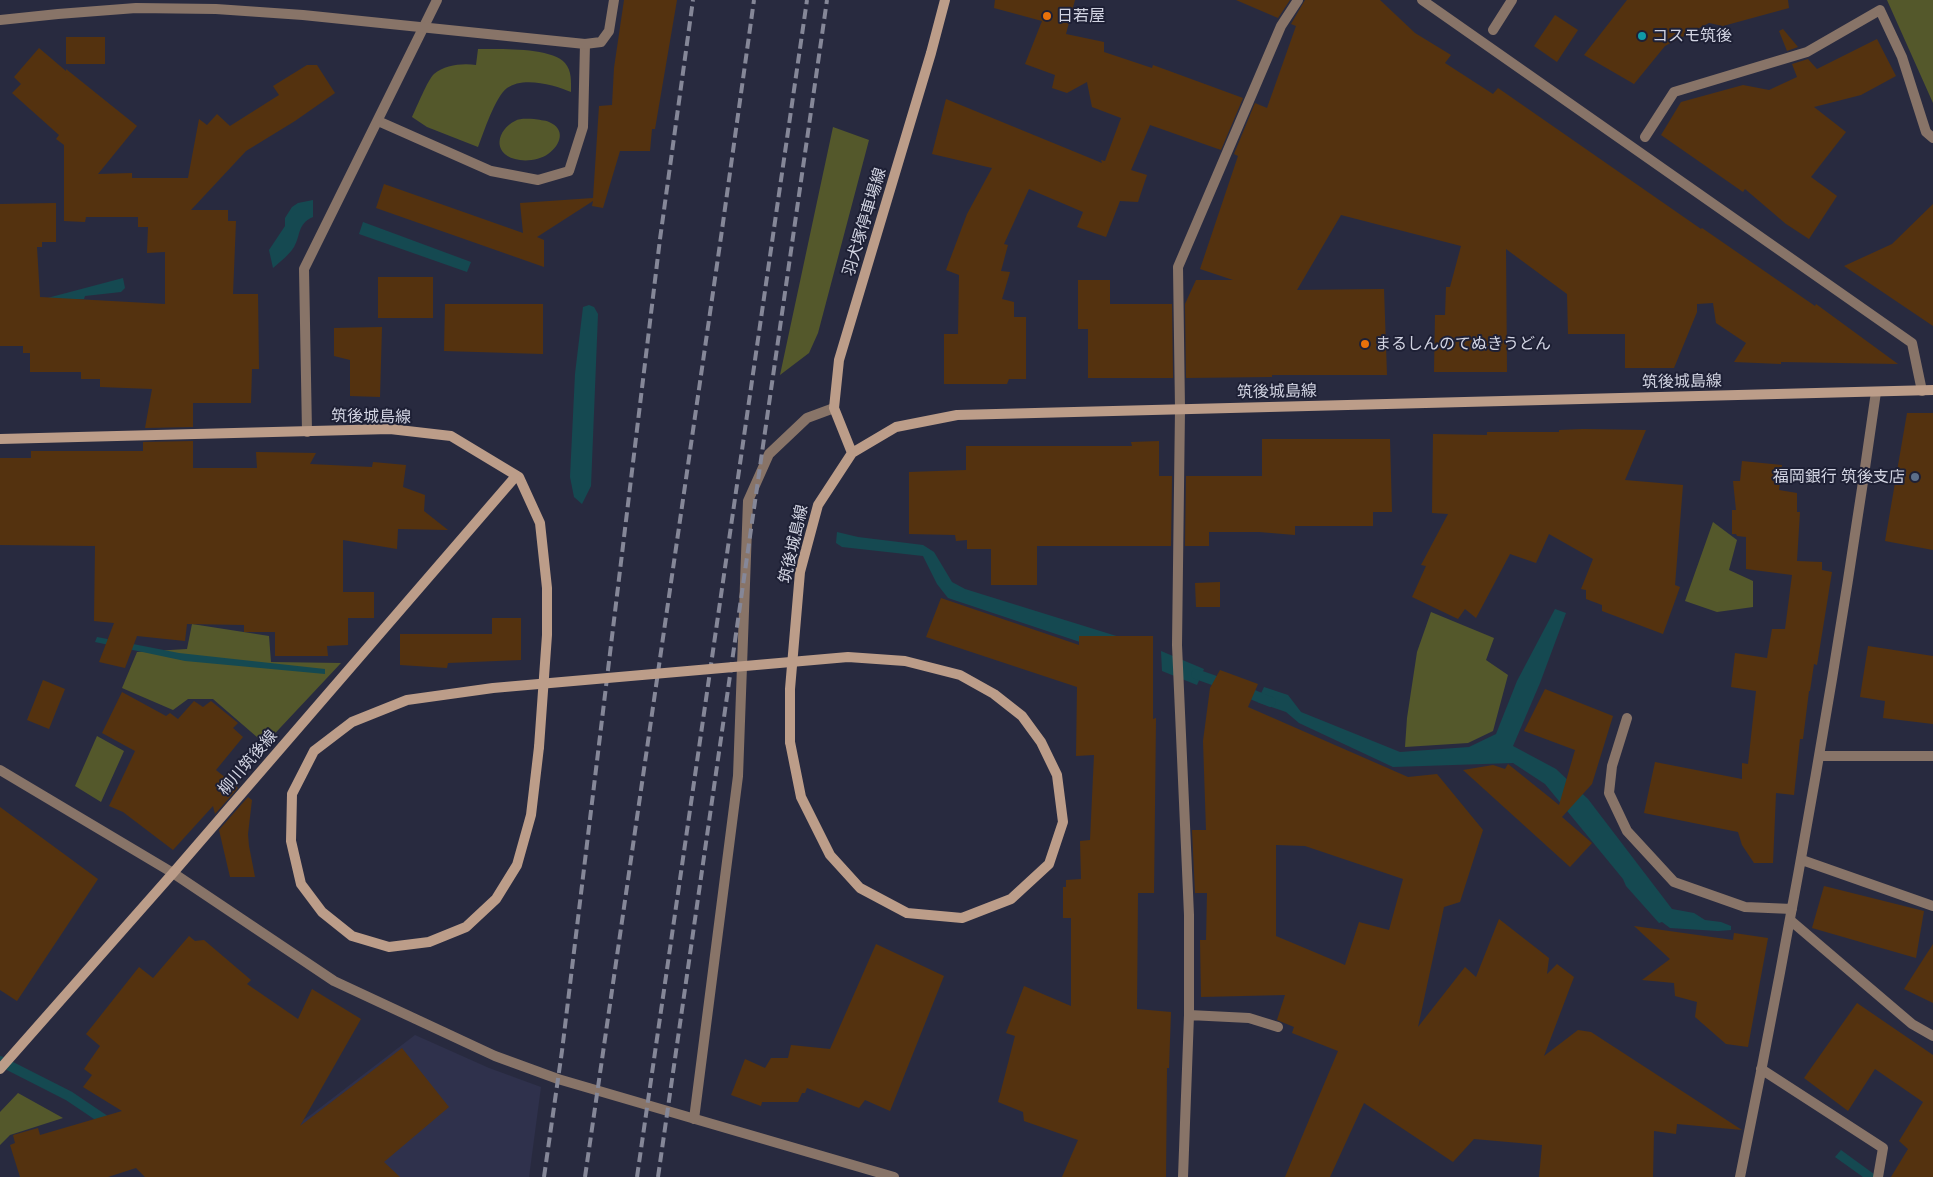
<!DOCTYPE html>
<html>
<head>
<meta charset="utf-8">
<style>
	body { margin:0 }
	canvas { display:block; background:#282a3f }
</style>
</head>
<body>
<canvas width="1933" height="1177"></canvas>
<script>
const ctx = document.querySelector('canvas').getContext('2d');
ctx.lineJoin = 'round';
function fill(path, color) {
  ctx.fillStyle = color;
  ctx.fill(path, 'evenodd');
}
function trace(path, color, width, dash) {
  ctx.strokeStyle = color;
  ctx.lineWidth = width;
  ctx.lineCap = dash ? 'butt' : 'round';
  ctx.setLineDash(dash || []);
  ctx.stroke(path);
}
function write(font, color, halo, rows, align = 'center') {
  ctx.font = font + ' "PT Sans","Noto Sans JP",sans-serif';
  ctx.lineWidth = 4;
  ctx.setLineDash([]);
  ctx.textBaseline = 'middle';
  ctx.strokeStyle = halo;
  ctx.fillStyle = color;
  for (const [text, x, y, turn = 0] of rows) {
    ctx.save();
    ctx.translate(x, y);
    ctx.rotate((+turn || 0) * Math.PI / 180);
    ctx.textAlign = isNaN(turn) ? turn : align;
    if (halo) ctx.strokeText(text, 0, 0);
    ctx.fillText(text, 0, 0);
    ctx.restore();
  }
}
const built = new Path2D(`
	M415,1035L489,1068L541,1087L529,1177H222L312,1114Z`);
const green = new Path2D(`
	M1887,0H1933V103Z
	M478,49C498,49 552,47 565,63C572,71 571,82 571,92C556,85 523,76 507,88C495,97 484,132 478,147L427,127L412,117C416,109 428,79 434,74C445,65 462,63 476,65Z
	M534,119C538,120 545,120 549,122C566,129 561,145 548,154C540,160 525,162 515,159C492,153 497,130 515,121C520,118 528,119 534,119Z
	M833,127L869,140L818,333L809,353L780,375Z
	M1713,522L1737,540L1729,570L1753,581V607L1717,612L1685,601Z
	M1431,612L1494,638L1486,660L1508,675L1493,731L1468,743L1405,747L1407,718L1417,652Z
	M192,624L269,636L271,662L341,663L265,744L213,699H188L173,710L122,688L137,652L187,649Z
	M97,736L124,751L101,802L75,786Z
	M18,1093L63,1118L10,1135L0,1145V1112Z`);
const water = new Path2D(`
	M313,200V217C297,224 301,235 294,247C289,255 280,262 273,268L269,250L285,226V218L292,207L298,203Z
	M363,222L471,262L467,272L359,234Z
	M123,278L125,288L121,292L85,296L84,299L36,301Z
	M589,305L594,307L598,314L591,486L582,504L574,497L570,477L575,374L583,307Z
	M837,532L858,537L923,545L934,552L952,582L965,589L1126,639L1125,657L948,598L937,584L923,556L842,547L836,543Z
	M1555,609L1566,613L1540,683L1513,746L1556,769L1588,799L1672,909L1694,913L1705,920L1721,922L1731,926V930L1718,931L1670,928L1662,922L1659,923L1626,886L1623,879L1545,784L1513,763L1393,767L1299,723L1286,712L1257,702L1264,687L1288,695L1301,712L1400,752L1469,747L1496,734L1517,681Z
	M97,637L179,653L325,669V674L185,661L95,642Z
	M1161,651L1204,669L1197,685L1162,671Z
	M1841,1150L1878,1177H1863L1835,1157Z`);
const stream = new Path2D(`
	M1196,674L1227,685
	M1241,690L1271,702
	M0,1061L69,1096L112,1125`);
const building = new Path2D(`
	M624,0H677L655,129H652L650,151H620L603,208L592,206L593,201L537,237L544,240V267L376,208L384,184L523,233L520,203L593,198L599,106L612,105L614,68Z
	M995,0H1075L1066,34L1104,42V52L1152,68L1153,65L1243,98L1221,150L1150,125L1131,170L1147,175L1138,202L1120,201L1106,237L1077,227L1083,212L1029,189L1004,244L1008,245L1001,271L1010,272L1002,299L1014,302V317H1026V379H1009L1007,384H944V334H958L959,275L946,270L967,214L992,168L932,154L946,99L1102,163L1101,160L1105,161L1121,118L1092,107L1087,82L1067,93L1052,88L1055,75L1025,64L1042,21L994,8Z
	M1236,0H1290L1278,18Z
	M1305,0H1380L1415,33L1451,55L1445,63L1493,94L1498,88L1701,229L1702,228L1815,306L1816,304L1898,364L1781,362V364L1734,362L1746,343L1716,323L1713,303L1697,304V312L1674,368H1625V334H1568L1567,294L1506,249L1507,372H1434L1435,315H1445L1446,287H1450L1461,246L1341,215L1297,290L1384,289L1387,375H1272V377L1186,378L1185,304L1196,280H1233L1200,269L1238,156L1234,154L1255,103L1267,108L1296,26L1291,24Z
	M1627,0H1788L1789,8L1723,26L1709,23L1665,46L1634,84L1584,55Z
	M1555,15L1578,30L1557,62L1534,46Z
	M1783,29L1798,47L1787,51L1779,31Z
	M66,37H105V64H66Z
	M1877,39L1896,76L1861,95L1814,107L1846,132L1811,177L1837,196L1809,239L1786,224L1745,189L1743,192L1661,135L1681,102L1743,85L1769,90L1797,77L1792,64L1808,59L1817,69Z
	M39,48L66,71V69L137,126L98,174L132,173V178H188L199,119L207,125L217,114L230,126L279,95L273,86L307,65H317L335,93L295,121L246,151L191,210H228V221H236L233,294H258L259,369H252L251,403H193V427L145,428L152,389L100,387V379H81V372H30V353H23V346H0V204L56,203V242H42V247H37L40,297L165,304V252L147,253L148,227H138V217H86L85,222L64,221V145L56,139L59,135L12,93L21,84L14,77Z
	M1933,204V326L1844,266L1892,244Z
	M378,277H433V318H378Z
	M1078,280H1110V304H1172L1173,378H1088V329H1078Z
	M445,304H543V354L444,351Z
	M382,327L380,397L350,396V360L334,356V328Z
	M1907,413H1933V550L1885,541Z
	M1583,429L1646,430L1625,480L1683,485L1675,585L1680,587L1663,634L1602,611V605L1586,599V590L1581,589L1593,559L1549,534L1536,563L1510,554L1476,618L1465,609L1458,619L1412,597L1426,566L1421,565L1448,514L1432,513L1433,434L1487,435V432H1559V430Z
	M1262,439H1390L1392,512H1373V526H1295V535L1259,532H1209V546H1185L1186,476H1262Z
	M193,441V468H257L256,452L316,453L310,464L372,467L373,462L406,465L403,487L425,495L424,511L448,530L398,529L397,549L343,540V592H374V618H348V645L327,646L328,656H275V632H244V625L187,624L185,641L137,636L125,668L99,662L114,623L94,621L95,546L0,545V458H31V451H143V442Z
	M1159,441V476H1172L1171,546H1037V585H991V549H967V540L956,541L955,535L909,534V472L966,470V446H1132L1131,442Z
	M1742,461L1782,465L1779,490L1797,493V512H1800L1797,561L1822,562V570L1832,572L1817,665L1814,664L1810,691H1809L1803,739H1800L1794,795L1776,793L1773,863H1754L1742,845L1738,832L1644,813L1655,762L1742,779V763L1748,764L1756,691L1731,687L1735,653L1767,658L1772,629H1785L1792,575L1746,569V537L1737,536L1736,534H1732V510H1736L1733,481H1740Z
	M1220,582V607H1196L1195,583Z
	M941,598L1079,645V636H1153V719L1156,718L1154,893H1138L1137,1009L1171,1012L1169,1068H1167L1166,1177H1062L1078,1140L1024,1121L1023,1112L998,1102L1015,1036L1006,1033L1024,986L1071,1006V918H1063V887H1066V880L1081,879L1080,841L1090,840L1094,755L1076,756L1077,687L926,637Z
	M492,618H521V660L448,663L447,668L400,665V634H492Z
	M1868,646L1933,656V724L1883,718L1885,701L1860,697Z
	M1220,670L1258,684L1248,707L1408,777L1437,774L1483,830L1460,902L1444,907L1418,1027L1465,967L1476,977L1499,919L1549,958L1547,974L1557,964L1574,977L1544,1056L1578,1030L1591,1032L1742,1130L1677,1124L1676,1134L1654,1131L1653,1177H1539L1542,1145L1474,1139L1453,1162L1364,1103L1330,1177H1285L1338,1051L1292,1033L1294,1027L1277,1020L1285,995L1201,997L1200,940H1206L1207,893H1195L1192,830H1206L1203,741L1210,688ZM1276,845L1305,846L1403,879L1389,930L1359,922L1345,965L1276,936Z
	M43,680L65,689L49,729L27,720Z
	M1545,689L1613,716L1592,784L1562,817L1592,843L1570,867L1463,770L1493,765L1505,769L1508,764L1559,805L1575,750L1524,731Z
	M122,692L166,716L170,713L178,719L194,701L203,707L211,701L238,723L233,728L243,737L216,770L238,788L215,814L213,806L173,850L123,812L109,806L135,751L102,733Z
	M248,797L252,800L248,834L249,846L255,877H230L219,830Z
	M0,807L98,879L17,1001L0,990Z
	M1824,886L1924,911L1916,958L1812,928Z
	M1634,926L1733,940L1734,933L1768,938L1748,1047L1726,1044L1695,1017L1697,1002L1675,996L1674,983L1642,980L1670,959Z
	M189,936L195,941L204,940L251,980L247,984L298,1019L312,989L361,1019L300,1126L402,1048L449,1107L384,1162L400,1177H145L136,1168L108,1177H20L10,1145L15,1143L13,1135L38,1128L40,1135L122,1111L83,1087L92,1075L84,1069L100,1046L86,1034L139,967L153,978Z
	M876,944L944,976L890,1111L865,1100L859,1108L807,1088L805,1093H802L798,1102H762L761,1106L731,1095L745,1059L765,1068L771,1058H788L791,1045L830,1049Z
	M1933,944V1003L1904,989Z
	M1857,1003L1933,1055V1177H1891L1908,1149L1899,1141L1923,1102L1875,1069L1848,1111L1804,1078Z`);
const minor = new Path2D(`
	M1493,30L1512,0
	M378,121L491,171L538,180L569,171L583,127L585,44
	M1645,137L1674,92L1807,52L1880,10L1902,57L1926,132L1933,138
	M307,432L304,269L437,0
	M1627,718L1612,766L1609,793L1627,831L1674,882L1745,907L1792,909
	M1820,756H1933
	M0,770L173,873L334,981L495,1056L558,1079L894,1177
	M1802,860L1933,906
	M1790,920L1912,1024L1933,1036
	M1189,1015L1249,1018L1278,1027
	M1761,1069L1883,1148L1878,1177
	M1183,1177L1189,1015V915L1177,645L1180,409L1178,267L1281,26L1298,0
	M1740,1177C1793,916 1839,655 1876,392`);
const tertiary = new Path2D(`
	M1422,0L1912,343L1922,391
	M0,20L58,14L136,8L216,9L303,15L585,44L601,42L609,31L614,0
	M694,1119L738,776L748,501L769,454L807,418L834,408`);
const secondary = new Path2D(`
	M0,439L390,429L451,436L519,477L540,523L547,588V635L539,747
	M852,453L834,408L839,360L931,53L945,0
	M790,742V689L800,572L818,505L852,453L896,427L957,415L1933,390
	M0,1069L173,873L516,476`);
const rail = new Path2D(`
	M544,1177L562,1051L660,239L693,0
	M585,1177L722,230L754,0
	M637,1177L807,0
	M658,1177L827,0`);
const secondaryBridge = new Path2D(`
	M539,747L531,815L517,865L496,899L466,927L429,942L389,947L352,936L322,912L301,884L291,841L292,794L314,751L352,722L407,700L493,688L848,657L905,661L960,675L994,694L1022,716L1041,742L1057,775L1063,822L1049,864L1011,899L962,918L907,913L860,888L830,855L801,797L790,742`);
const markers = [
	[1047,16,5,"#e8710a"],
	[1642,36,5,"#0f9aa8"],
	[1365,344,5,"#e8710a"],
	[1915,477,5,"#5c6f8a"]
];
const poiNames = [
	["日若屋",1057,16],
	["コスモ筑後",1652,36],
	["まるしんのてぬきうどん",1375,344],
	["福岡銀行 筑後支店",1905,477,"right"]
];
const streetNames = [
	["羽犬塚停車場線",865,222,-73],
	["筑後城島線",1682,382,-1],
	["筑後城島線",1277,392,-1],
	["筑後城島線",371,417,1],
	["筑後城島線",794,544,-77],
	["柳川筑後線",248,763,-49]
];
fill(built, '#2f314c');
fill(green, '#54582b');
fill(water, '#154951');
trace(stream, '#154951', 10);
fill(building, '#54320f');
trace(minor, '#887468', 10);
trace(tertiary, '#887468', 10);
trace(secondary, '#bc9d89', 10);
trace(rail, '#858798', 4, [10, 5]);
trace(secondaryBridge, '#bc9d89', 10);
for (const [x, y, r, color] of markers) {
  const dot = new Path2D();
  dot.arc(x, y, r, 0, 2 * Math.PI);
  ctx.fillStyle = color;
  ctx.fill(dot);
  trace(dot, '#1e2035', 2);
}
write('16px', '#d2d4e2', '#1e2035', poiNames, 'left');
write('16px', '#d2d4e2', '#1e2035', streetNames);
</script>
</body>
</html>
